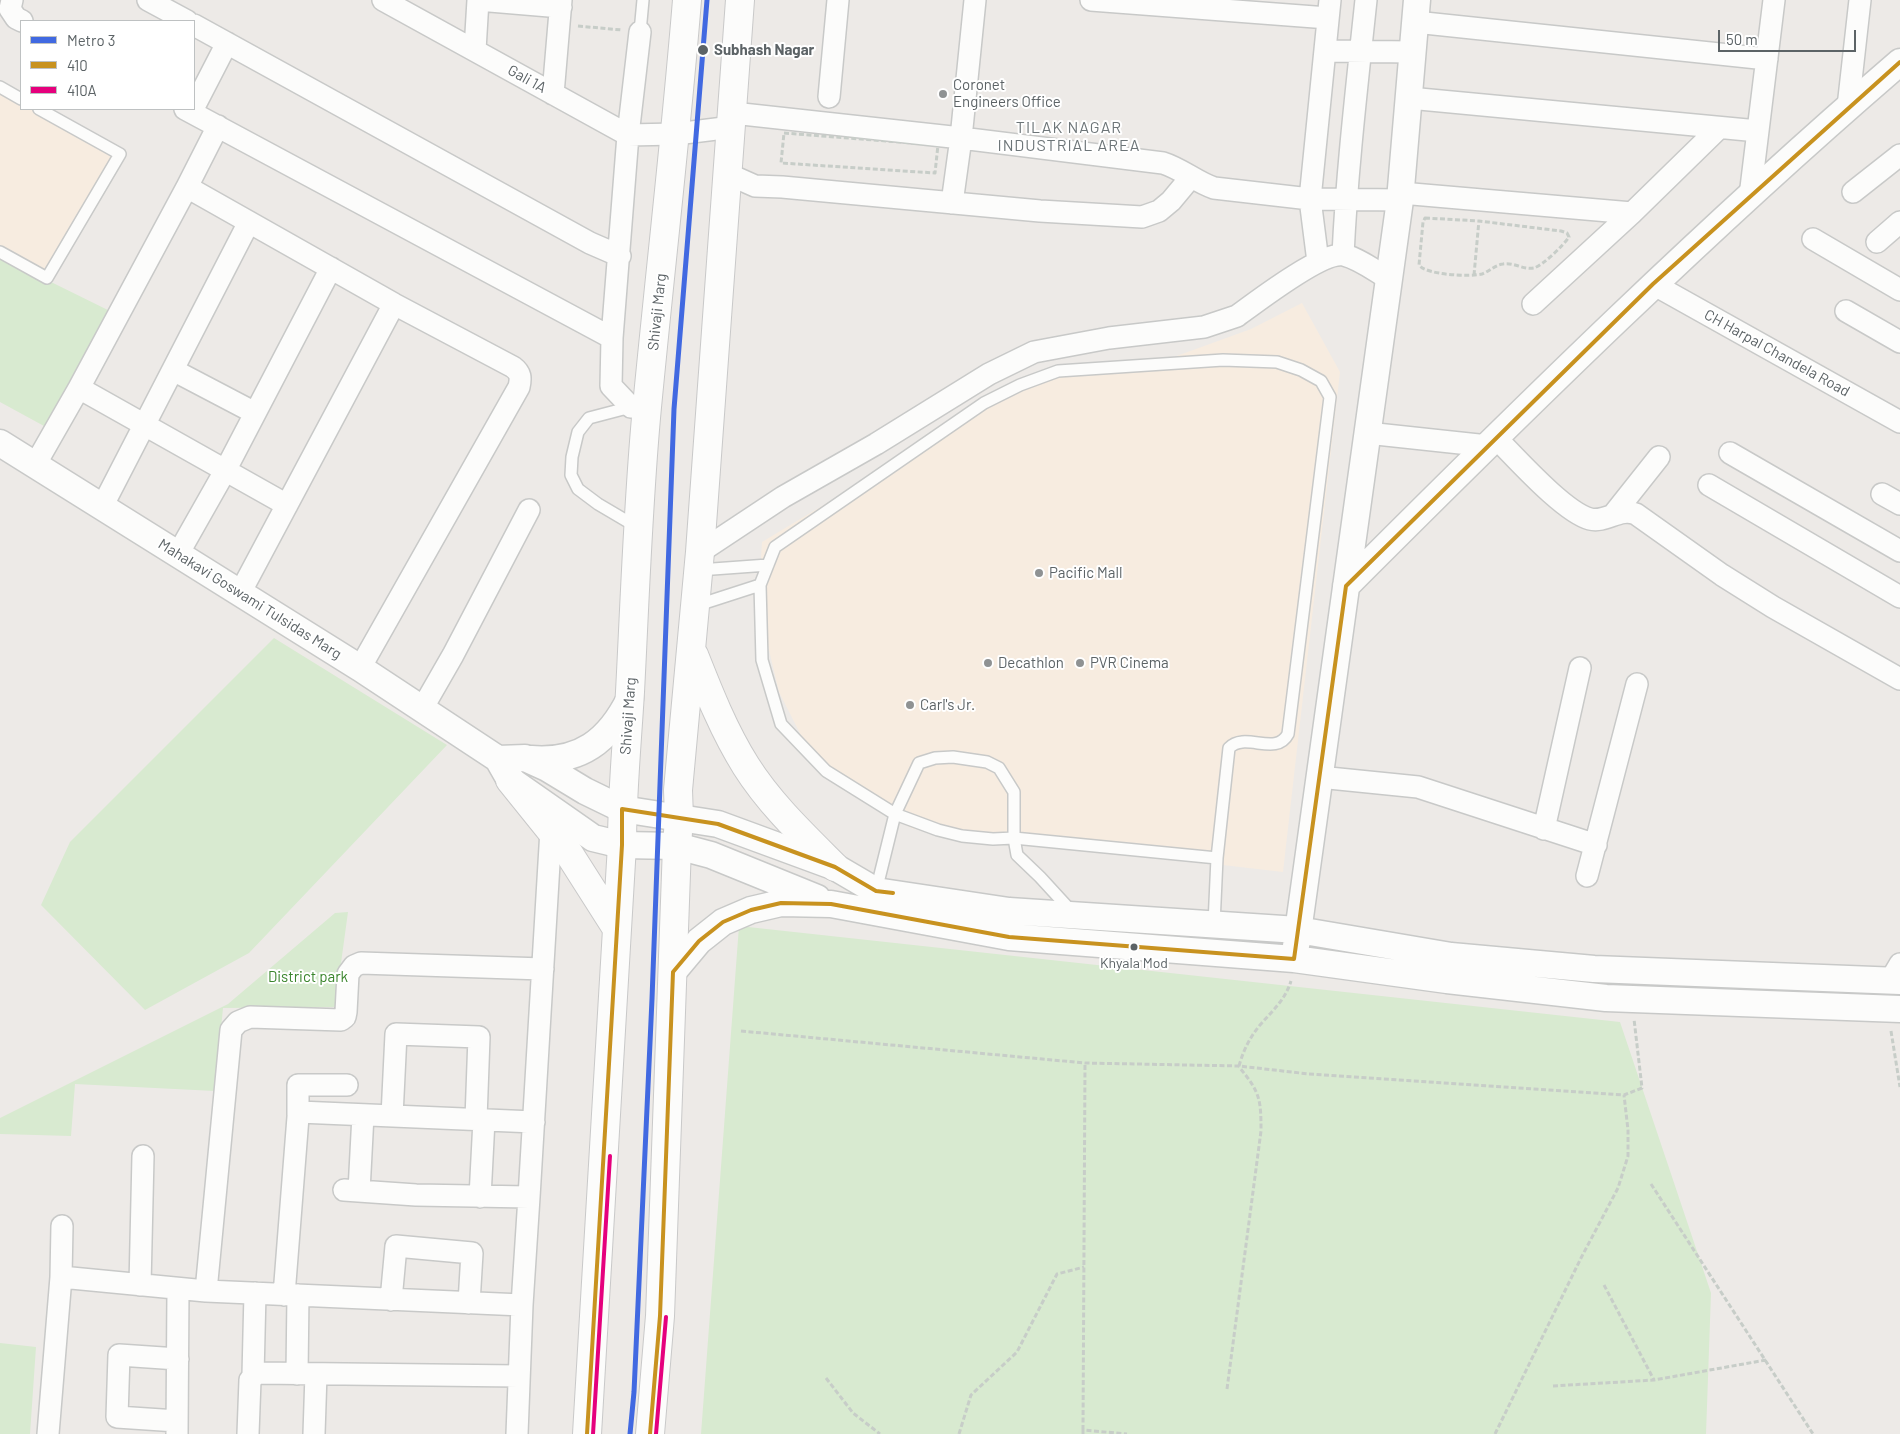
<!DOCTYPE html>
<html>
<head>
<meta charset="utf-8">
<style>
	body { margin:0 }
	#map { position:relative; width:1900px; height:1434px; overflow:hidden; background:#edeae7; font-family:Barlow,sans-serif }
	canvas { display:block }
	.legend { position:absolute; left:20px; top:20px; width:175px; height:90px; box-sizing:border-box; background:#fff; border:1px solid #bec1c2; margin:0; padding:6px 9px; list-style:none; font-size:15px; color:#5c6366 }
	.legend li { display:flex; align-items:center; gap:10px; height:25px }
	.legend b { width:25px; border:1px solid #bec1c2 }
	.scale { position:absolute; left:1718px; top:30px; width:138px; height:22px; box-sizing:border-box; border:2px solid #5c6366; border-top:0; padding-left:6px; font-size:15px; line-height:18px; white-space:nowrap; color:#5c6366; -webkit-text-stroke:4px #fff; paint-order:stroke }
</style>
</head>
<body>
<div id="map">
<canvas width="1900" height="1434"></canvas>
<ul class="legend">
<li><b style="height:6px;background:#4169e1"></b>Metro 3</li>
<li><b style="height:6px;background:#c8921f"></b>410</li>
<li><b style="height:6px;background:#e5007d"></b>410A</li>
</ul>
<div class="scale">50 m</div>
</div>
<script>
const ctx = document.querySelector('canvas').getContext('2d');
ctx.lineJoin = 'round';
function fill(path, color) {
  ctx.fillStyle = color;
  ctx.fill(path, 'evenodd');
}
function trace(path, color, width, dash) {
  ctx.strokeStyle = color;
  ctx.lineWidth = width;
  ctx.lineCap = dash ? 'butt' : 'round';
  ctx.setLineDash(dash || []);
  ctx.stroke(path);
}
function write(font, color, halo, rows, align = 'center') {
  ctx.font = font + ' Barlow,sans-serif';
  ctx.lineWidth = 4;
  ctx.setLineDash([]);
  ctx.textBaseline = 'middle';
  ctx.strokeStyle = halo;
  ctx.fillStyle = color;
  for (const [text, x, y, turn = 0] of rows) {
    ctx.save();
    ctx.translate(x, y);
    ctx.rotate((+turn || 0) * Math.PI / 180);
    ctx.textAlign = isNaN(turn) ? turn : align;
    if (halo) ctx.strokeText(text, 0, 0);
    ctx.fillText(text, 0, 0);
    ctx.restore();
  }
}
const commercial = new Path2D(`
	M0,87L21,99V109H39L120,154L47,278L0,252Z
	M1302,303L1340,372L1283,872L913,829L855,797L812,757L779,692L758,604L762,542L985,408L1074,364L1149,366L1251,329Z`);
const green = new Path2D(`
	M0,254L49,281L118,315L55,432L0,402Z
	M274,638L447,745L249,953L145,1010L41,905L70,842Z
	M348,912L335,1007L223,1008L215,1091L75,1084L71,1136L0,1134V1118L228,1004L335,913Z
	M739,926L1620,1022L1711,1293L1706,1434H701Z
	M0,1343L36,1347L30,1434H0Z`);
const path = new Path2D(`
	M578,26L622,30
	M784,133L938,145L935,173L781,163Z
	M1425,218L1479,221L1561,231L1567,233L1569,237C1563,246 1543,265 1534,268C1523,270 1514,262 1503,264C1495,265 1490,271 1482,274C1470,277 1426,275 1419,265L1423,222Z
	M1474,275L1479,220
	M741,1031L1085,1063L1239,1066L1309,1074L1624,1095L1642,1088L1634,1019
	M1891,1031L1900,1087
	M1239,1066C1243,1051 1250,1037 1260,1025C1273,1010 1285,1000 1291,981
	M1651,1184L1813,1434
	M1604,1285L1654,1380
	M826,1378L853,1413L880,1434
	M1553,1386L1654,1380L1766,1360
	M1227,1389L1261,1131C1261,1099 1260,1092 1239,1067
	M1083,1430L1085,1063
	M959,1434L971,1395L1017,1352L1057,1274L1084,1267
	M1083,1434V1430L1127,1434
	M1495,1434L1581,1258L1618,1188L1628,1156V1130L1624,1095`);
const service = new Path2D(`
	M640,32L643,0
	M0,87L21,99
	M0,252L47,278L120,154L39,109
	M631,407L589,418L578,432L572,457L571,475L578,489L598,504L637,527
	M699,570L768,565
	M695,606L760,585
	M876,891L895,814L919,763L935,758L953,757L987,762L999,768L1014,792V838L1017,855L1040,877L1073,913
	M1214,924L1217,858L1229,748C1245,731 1276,757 1288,734L1330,397L1321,381L1301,370L1277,362L1223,360L1058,371L1020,385L984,403L775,547L760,585L762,660L781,724L826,771L895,814L938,830L962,836L993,839L1014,838L1217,858`);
const minor = new Path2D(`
	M12,0L10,9L16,18L22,21
	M148,0L187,21
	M383,0L628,135L676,134L732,127
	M1091,0L1328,18
	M1415,22L1767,59
	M194,25L590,243L620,256
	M640,32L628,135L612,338L611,386L631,407L647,408
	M475,50L478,0L561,7
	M1325,51L1413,52
	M553,94L561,0
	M829,97L838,0
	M1409,98L1758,131
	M194,107L227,43
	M1848,107L1860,0
	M185,109L612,338
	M733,113L961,138L1163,163C1182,169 1196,182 1214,188L1310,199L1400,200
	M728,174L755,186L782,187L1040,211L1142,217L1159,211L1171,201L1191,177
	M187,187L218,126
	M1853,192L1900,155
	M1401,193L1632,213
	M1750,196L1774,0
	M952,203L961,138L975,0
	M1813,239L1900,290
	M1877,242L1900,222
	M1343,255C1347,170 1357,85 1366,0
	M1318,262L1310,199L1330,0
	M1653,284L1900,422
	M1533,304L1632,213L1719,128
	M1846,311L1900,342
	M173,370L255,413
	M79,388L287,505
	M1367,433L1488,446
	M1496,438C1517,459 1564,512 1590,519C1606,523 1620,507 1636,514L1722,575L1773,607L1900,679
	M1730,453L1900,551
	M35,465L79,388L187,187L394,304L513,367C521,373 521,378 519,387L360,668
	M1709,485L1900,597
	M1882,494L1900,504
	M102,507L249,222
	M1613,515L1659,457
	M700,552L783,497L876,444L989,374L1034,352L1109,338L1204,327L1237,316C1256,302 1323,251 1344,255C1360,259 1375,271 1389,279
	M178,554L225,471L331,268
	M240,593L394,304
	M422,709L453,655L529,510
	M1319,777L1418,787L1596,845
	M1544,829L1580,668
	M1587,876L1637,684
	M1890,981L1900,964
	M298,1115V1085H347
	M392,1116L396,1034L479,1037L476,1119
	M359,1191L363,1115
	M480,1197L484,1120
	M529,1197L551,830
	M61,1277L206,1291L522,1305L529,1197L416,1195L344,1190
	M140,1285L143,1156
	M206,1291L231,1030L238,1022L250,1017L341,1020L345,1017L346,1012L348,974L354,966L361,963L543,969
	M284,1295L298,1117L299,1112L534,1122
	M391,1300L396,1246L472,1253L469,1303
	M297,1374L298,1295
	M253,1375L255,1293
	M177,1421L117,1417L119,1355L178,1359
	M48,1434L61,1277L62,1226
	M177,1434L178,1289
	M248,1434L250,1380L257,1373L519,1376
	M314,1434L316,1374
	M517,1434L522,1305`);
const tertiary = new Path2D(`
	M0,443L360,668L498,759L510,780L593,838L622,845L677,846L711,855L817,898
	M1346,586C1525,407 1707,228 1900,62
	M498,759L525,758L547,768L585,791L622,809L718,824L835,867L876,891L1009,911L1298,930L1451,956L1594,969L1900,981
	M531,759C580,763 609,741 630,698
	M1296,946L1400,200L1417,0
	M673,972L699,941L723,922L751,910L781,903L831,904L1009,937L1294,959L1447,980L1606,998L1900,1009`);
const secondary = new Path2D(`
	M694,655C709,693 724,731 746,766C770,804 803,835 835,867
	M510,780L568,852L617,929
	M587,1434L622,845C622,793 627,743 630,692C635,597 638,501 647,407C660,271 676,136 687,0
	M650,1434L660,1316L677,846L679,818L678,790L700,552L740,0`);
const bus1 = new Path2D(`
	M587,1434L622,845V809L718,824L835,867L876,891L893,893
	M650,1434L660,1316L673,972L699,941L723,922L751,910L781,903L831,904L1009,937L1294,959L1346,586L1653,284L1900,62`);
const bus2 = new Path2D(`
	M593,1434L610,1156
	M656,1434L666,1317`);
const metro1 = new Path2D(`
	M630,1434L634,1392L652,999L674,409L707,0`);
const markers = [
	[703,50,6,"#5c6366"],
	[943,94,5,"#8f9293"],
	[1039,573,5,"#8f9293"],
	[988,663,5,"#8f9293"],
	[1080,663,5,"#8f9293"],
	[910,705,5,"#8f9293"],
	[1134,947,4.5,"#5c6366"]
];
const busNames = [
	["Khyala Mod",1134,963]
];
const stopNames = [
	["Subhash Nagar",714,50]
];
const streetNames = [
	["Gali 1A",527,79,29],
	["Shivaji Marg",657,312,-84],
	["CH Harpal Chandela Road",1777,353,29],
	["Mahakavi Goswami Tulsidas Marg",250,599,32],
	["Shivaji Marg",628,716,-86]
];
const poiNames = [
	["Coronet",953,85],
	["Engineers Office",953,102],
	["Pacific Mall",1049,573],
	["Decathlon",998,663],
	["PVR Cinema",1090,663],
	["Carl's Jr.",920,705]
];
const parkNames = [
	["District park",308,977]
];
const neighbourhoodNames = [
	["TILAK NAGAR",1069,128],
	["INDUSTRIAL AREA",1069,146]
];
fill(commercial, '#f7ece0');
fill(green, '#d8ead0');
trace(service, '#c8c9c8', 14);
trace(minor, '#c8c9c8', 24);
trace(tertiary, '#c8c9c8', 29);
trace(secondary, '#c9c9c9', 30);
trace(path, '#c7cdc8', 3, [5, 2.5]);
trace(service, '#fcfcfb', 11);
trace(minor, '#fcfcfb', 21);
trace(tertiary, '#fcfcfb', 26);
trace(secondary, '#fcfcfb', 28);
trace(bus1, '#c8921f', 4);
trace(bus2, '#e5007d', 4);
trace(metro1, '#4169e1', 5);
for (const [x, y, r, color] of markers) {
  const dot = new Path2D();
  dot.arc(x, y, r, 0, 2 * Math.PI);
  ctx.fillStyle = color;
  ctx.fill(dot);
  trace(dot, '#fff', 2);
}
write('14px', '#5c6366', '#fff', busNames);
write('bold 15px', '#5c6366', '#fff', stopNames, 'left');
write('15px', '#5c6366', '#fff', streetNames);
write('15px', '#5c6366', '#fff', poiNames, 'left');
write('15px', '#3a852c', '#fff', parkNames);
ctx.letterSpacing = '1px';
write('16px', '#6d7578', '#fff', neighbourhoodNames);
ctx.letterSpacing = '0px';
</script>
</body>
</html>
